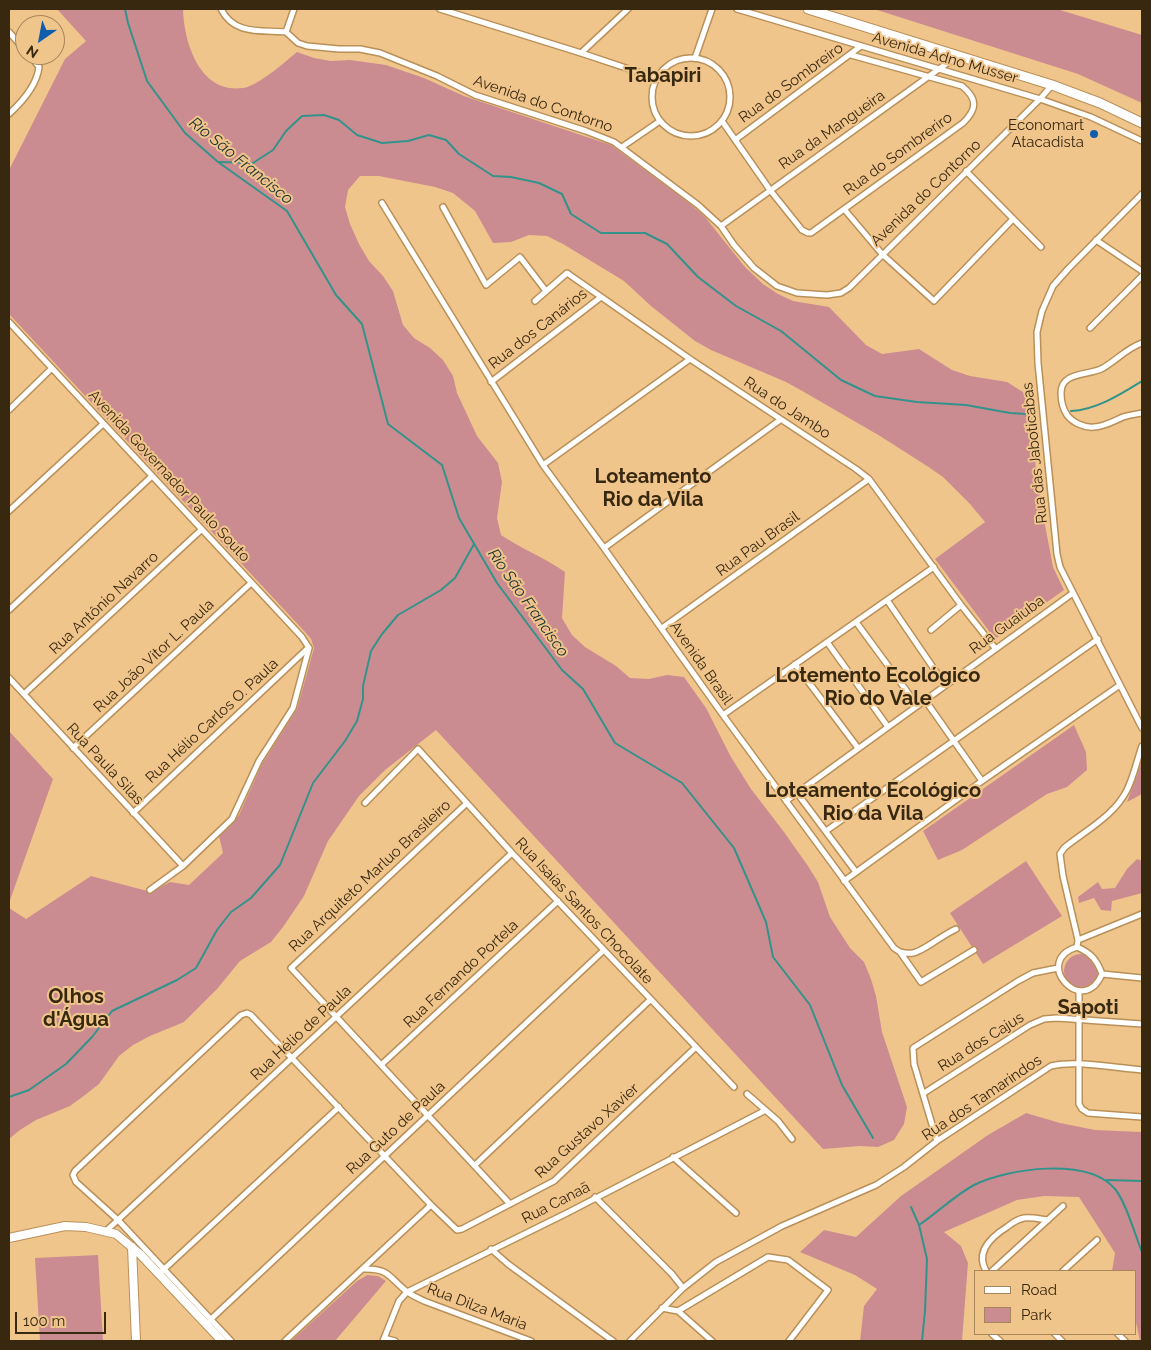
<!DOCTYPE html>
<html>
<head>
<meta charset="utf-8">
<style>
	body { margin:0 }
	#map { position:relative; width:1151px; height:1350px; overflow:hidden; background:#f0c58c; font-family:Raleway,sans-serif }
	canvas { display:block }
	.frame { position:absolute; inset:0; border:10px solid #382810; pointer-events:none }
	.legend { position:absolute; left:974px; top:1270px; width:162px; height:65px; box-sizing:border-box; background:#f0c58c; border:1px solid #a6865a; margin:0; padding:6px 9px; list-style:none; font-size:15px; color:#382810 }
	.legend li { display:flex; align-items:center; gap:10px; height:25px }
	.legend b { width:25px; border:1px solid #a6865a }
	.north { position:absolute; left:15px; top:15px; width:50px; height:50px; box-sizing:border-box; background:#f0c58c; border:1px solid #a6865a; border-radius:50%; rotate:213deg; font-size:14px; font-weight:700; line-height:20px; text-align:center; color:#382810 }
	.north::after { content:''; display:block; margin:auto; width:18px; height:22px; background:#105dac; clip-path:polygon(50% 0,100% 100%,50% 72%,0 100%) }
	.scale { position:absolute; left:15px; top:1312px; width:91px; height:22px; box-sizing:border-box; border:2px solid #382810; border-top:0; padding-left:6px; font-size:15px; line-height:18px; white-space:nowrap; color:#382810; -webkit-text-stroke:4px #f0c58c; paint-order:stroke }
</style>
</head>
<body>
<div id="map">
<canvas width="1151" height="1350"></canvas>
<div class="frame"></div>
<ul class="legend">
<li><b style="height:6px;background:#fff"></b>Road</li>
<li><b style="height:14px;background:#cb8c91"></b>Park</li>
</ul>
<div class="north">N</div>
<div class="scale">100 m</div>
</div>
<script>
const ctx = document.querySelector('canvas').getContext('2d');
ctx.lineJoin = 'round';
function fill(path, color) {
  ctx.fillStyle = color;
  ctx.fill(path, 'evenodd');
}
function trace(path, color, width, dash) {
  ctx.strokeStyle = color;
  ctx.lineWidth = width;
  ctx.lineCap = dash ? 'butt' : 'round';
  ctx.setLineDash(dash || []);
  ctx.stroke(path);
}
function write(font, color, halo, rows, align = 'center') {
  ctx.font = font + ' Raleway,sans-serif';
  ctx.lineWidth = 4;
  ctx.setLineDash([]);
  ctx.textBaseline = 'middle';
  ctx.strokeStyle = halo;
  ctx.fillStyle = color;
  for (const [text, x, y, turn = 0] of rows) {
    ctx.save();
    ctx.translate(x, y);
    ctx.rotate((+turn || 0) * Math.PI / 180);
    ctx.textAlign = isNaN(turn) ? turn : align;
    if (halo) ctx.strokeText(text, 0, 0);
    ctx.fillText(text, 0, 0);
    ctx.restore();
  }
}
const green = new Path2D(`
	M57,9H183C184,43 200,94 243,88C258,86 285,62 297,52L314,58L331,61L350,60L386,65L424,78L464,96L611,145L688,202L705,217L745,267L763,284L778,294L793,301L829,307L866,345L882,354L919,349L952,370L970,376L1007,382L1023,392L1031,408L1037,483L1053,567L1064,590L995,639L935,559L985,522L970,504L943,477L927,466L880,436L804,392L786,382L711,350L695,341L651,306L624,281L563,244L547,236L529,235L511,242L493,243L475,211L453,193L435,187L379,176H360L348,190L345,207L350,224L359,244L369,261L383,276L393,291L403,325L414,338L430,348L443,360L453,376L457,393L477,436L498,463L502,482L497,518L501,535C522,549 545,558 565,572L562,618L572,635L585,647L616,666L630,678L649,679L667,675L684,677L706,708L731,757L751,789L784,832L808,866L818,882L830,917L850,948L864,962L871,979L876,996L882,1032L907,1107L904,1124L894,1140L878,1147L860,1146L823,1149L436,730L385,770L359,796L328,841L304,896L283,927L271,942L240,961L217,989L184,1022L150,1036L133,1045L119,1056L99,1084L85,1095L70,1106L36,1120L20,1130L9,1139V908L26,919L91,876L151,892L170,882L189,885L223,853L219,836L239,815L262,764L297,709L314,648L311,639L305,632L9,314V170L65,59L86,41Z
	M874,9H1057L1142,35V103L1078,74Z
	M1074,725L1086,752L1087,770L1067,787L1047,794L962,850L938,860L923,831Z
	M9,731L53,779L9,903Z
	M1142,760V794L1127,802Z
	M1137,859L1142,861V893L1112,901L1111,911L1101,910L1094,898L1079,903L1078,897L1098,882L1102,889L1115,888L1127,869Z
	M1026,861L1062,916L983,964L950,913Z
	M1064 971a17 17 0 1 1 34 0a17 17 0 1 1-34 0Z
	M1026,1113L1060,1123L1095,1130L1142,1132V1341H1140L1135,1318V1271H1112L1115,1253L1079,1197L1044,1196L1017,1200L944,1232L961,1246L968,1263L962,1341H860L864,1306L877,1289L855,1275L800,1252L824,1230L856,1237L901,1196L988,1135Z
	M98,1255L103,1341H40L35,1258Z
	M367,1275L378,1276L386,1281L335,1341H291L357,1281Z`);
const stream = new Path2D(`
	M125,9L128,23L147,81L185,133L218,162L287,211L336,295L362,324L388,424L442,465L459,518L497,583L562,670L583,689L615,743L682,783L734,848L766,922L773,957L810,1005L842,1085L873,1138
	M219,162L253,163L273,150L286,131L302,116L324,115L339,120L357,135L382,143L408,141L429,135L446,140L459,154L493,176L511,177L539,183L562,194L571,214L601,233H645L667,244L698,277L736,306L781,331L841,380L875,396L917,402L966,405L1010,413L1026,414
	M1071,411C1096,410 1121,394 1142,381
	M9,1097L29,1090L66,1064L92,1037L112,1011L177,980L196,968L217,930L231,912L251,898L280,865L313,783L345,741L357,721L363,699V686L371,651L382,634L398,615L441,590L455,578L474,544
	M1107,1180L1142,1181
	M911,1207L919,1225L927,1259L925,1311L922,1341
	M919,1225C938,1212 954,1196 974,1185C1008,1168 1088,1157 1115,1189C1126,1202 1135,1235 1142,1252`);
const street = new Path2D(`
	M221,9C234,35 260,30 286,32
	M440,9L581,53L656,78
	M737,9L1040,99L1091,117L1142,141
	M9,32L25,50
	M286,32L298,43L307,46L339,49H360L380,53L437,76L475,95L586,131L614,142L698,205L721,226L734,245L754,268L777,286L797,293L827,295L841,293L849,288L1040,99L1052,85
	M286,32L294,9
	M581,53L628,9
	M695,58L712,9
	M652 97a39 39 0 1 1 78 0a39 39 0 1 1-78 0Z
	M9,114C22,102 37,85 39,67L30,55
	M722,121L770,190L802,230L808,233H811L963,123C977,109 978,99 962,86L851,55
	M735,140L861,46
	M622,147L660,121
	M966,171L1041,247
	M1142,194L1068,269L1053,286L1042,311L1037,332L1038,363L1057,554L1060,567L1142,728
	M382,203L543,465L604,548L723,715L894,948L900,952L921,982L974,950
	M443,207L486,285L520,257L546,291
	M844,209L882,254L934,301L1013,219
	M721,226L957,56
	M1096,240L1142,271
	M535,301L567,273L690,359L856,469L869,479L961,605L995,648
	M9,322L302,637L309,648
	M1090,328L1142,276
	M1142,343C1127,348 1117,360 1103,368C1089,376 1061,371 1061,393C1061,400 1063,409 1067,415C1073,423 1085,428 1094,427C1104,427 1114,421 1123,417C1129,415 1136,414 1142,413
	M491,382L601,297
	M9,410L52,368
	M543,465L690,359
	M9,511L103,424
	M604,548L780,420
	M887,600L945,685
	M9,610L152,476
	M856,622L917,705
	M662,628L869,479
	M931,630L961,605
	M827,642L888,727
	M795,664L858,748
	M9,678L183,866
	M24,694L201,530
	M925,700L982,781
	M723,715L934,567
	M73,748L251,583
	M797,793L856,872
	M786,801L1073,593
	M365,803L418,749L512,853L734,1087
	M467,803L291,968L510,1204
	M133,813L308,648
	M826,831L1098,639
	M844,881L982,781L1120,685
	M150,890L183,866L232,819L259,761L293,708L309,648
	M1078,940L1142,914
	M1077,947L1078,940L1063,876L1060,854L1064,848C1085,831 1115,815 1127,790C1134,776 1137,760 1142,746
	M1077,947C1091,953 1097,960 1102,974C1083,1019 1031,961 1077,947Z
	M900,952C904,953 908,954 913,953C924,951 942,935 956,929
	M1102,974L1142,978
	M1079,991V1104L1082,1109L1088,1113L1142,1117
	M381,1065L558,901
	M924,1093L1030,1025L1044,1019L1057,1018L1142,1024
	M747,1094L778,1121L792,1139
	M937,1141L914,1064L913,1048L1018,981L1033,973L1058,968
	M673,1157L736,1213
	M475,1165L650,1000
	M595,1197L672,1274L683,1288
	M106,1231L512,853
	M491,1249L508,1264L613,1341
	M363,1269C388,1268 388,1276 406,1291C411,1295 418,1298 424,1301L531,1341
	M986,1271C975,1252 991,1237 1007,1227C1012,1223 1018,1219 1024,1218C1031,1217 1040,1219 1048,1220
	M992,1271L1063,1206
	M1063,1271L1097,1240
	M161,1272L339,1107
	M662,1308L678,1311L768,1257L788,1260L828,1290L789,1341
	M678,1311L712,1341
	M210,1320L604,950
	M992,1334L1000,1341
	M1055,1334L1062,1341
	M1118,1334L1125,1341
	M384,1338L395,1341
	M231,1341L118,1220L76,1182L73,1175L75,1171L241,1015L247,1013L251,1015L431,1205L457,1230L462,1229L554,1181L695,1048
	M285,1341L431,1205
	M383,1341L399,1301L407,1292L567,1213L764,1111
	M630,1341L683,1288L716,1262L782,1226L876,1185L904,1167L937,1141L1051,1066C1077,1060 1116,1068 1142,1070`);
const secondary = new Path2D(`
	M9,1238L65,1226L86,1227L116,1234L140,1254L222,1341
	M132,1247L136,1341`);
const primary = new Path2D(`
	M808,9L1052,85L1100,103L1142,123`);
const markers = [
	[1094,134,5,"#105dac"]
];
const streetNames = [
	["Avenida Adno Musser",945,58,16],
	["Rua do Sombreiro",791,83,-36],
	["Avenida do Contorno",543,104,19],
	["Rua da Mangueira",832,130,-35],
	["Rua do Sombreriro",898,154,-36],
	["Avenida do Contorno",926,193,-44],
	["Rua dos Canários",538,329,-38],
	["Rua do Jambo",787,408,33],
	["Rua das Jaboticabas",1035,453,-96],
	["Avenida Governador Paulo Souto",169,476,47],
	["Rua Pau Brasil",758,544,-36],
	["Rua Antônio Navarro",104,603,-43],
	["Rua Guaiuba",1007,625,-36],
	["Rua João Vitor L. Paula",154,656,-43],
	["Avenida Brasil",701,663,55],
	["Rua Hélio Carlos O. Paula",212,721,-43],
	["Rua Paula Silas",105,764,47],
	["Rua Arquiteto Marluo Brasileiro",370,876,-43],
	["Rua Isaías Santos Chocolate",584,911,47],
	["Rua Fernando Portela",461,974,-43],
	["Rua Hélio de Paula",301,1033,-43],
	["Rua dos Cajus",981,1042,-32],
	["Rua dos Tamarindos",982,1098,-34],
	["Rua Guto de Paula",396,1128,-43],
	["Rua Gustavo Xavier",587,1131,-42],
	["Rua Canaã",556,1203,-27],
	["Rua Dilza Maria",477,1307,21]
];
const poiNames = [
	["Economart",1084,125],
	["Atacadista",1084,142]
];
const waterNames = [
	["Rio São Francisco",241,161,39],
	["Rio São Francisco",528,603,55]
];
const districtNames = [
	["Tabapiri",663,76],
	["Loteamento",653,477],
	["Rio da Vila",653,500],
	["Lotemento Ecológico",878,676],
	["Rio do Vale",878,699],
	["Loteamento Ecológico",873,791],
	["Rio da Vila",873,814],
	["Olhos",76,997],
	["d'Água",76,1020],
	["Sapoti",1088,1008]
];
fill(green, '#cb8c91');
trace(stream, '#33938b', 2);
trace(street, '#b99058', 8);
trace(secondary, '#b99058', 10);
trace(primary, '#b99058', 11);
trace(street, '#fff', 5);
trace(secondary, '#fff', 8);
trace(primary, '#fff', 9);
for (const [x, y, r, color] of markers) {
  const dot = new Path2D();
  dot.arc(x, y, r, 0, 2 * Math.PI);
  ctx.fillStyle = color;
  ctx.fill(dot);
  trace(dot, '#f0c58c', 2);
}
write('15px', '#382810', '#f0c58c', streetNames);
write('15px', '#382810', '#f0c58c', poiNames, 'right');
write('italic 16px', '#1d3434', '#f0c58c', waterNames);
write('bold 20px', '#382810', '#f0c58c', districtNames);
</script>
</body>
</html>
